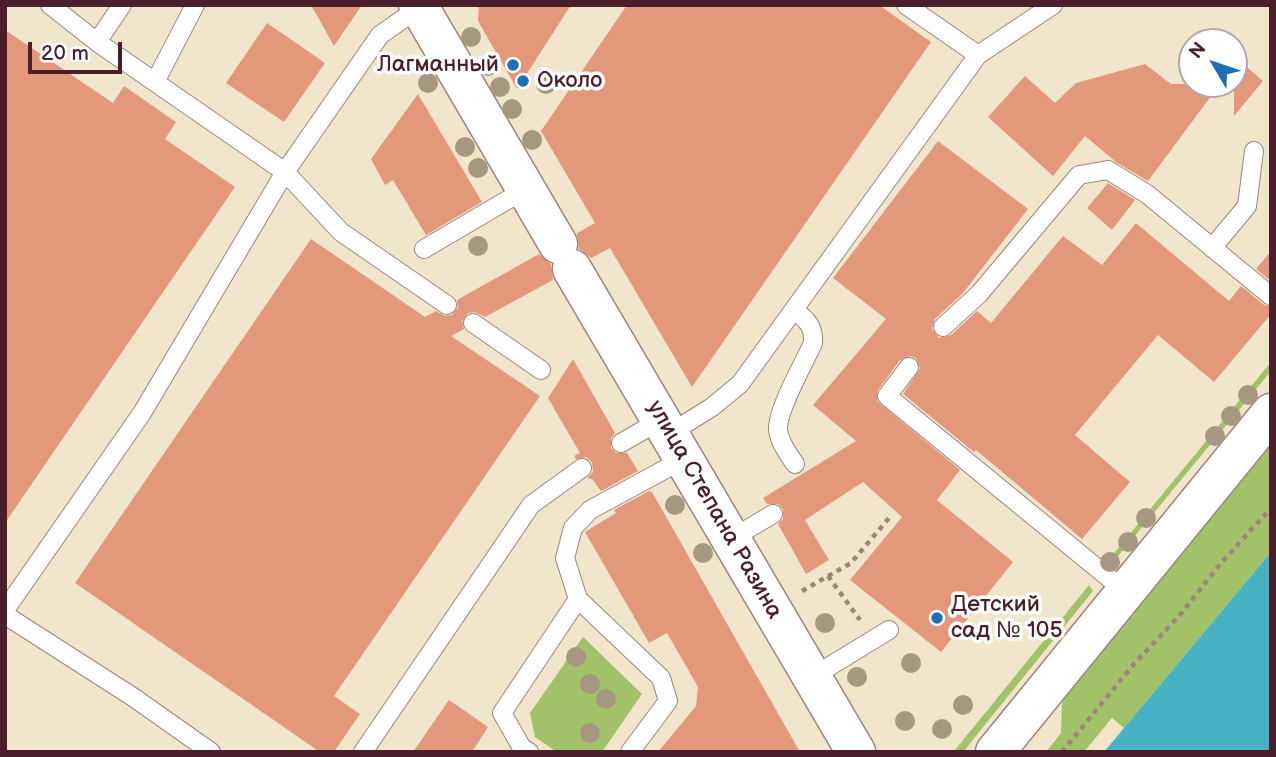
<!DOCTYPE html>
<html>
<head>
<meta charset="utf-8">
<style>
	body { margin:0 }
	#map { position:relative; width:1276px; height:757px; overflow:hidden; background:#f1e6cc; font-family:"Balsamiq Sans",sans-serif }
	canvas { display:block }
	.frame { position:absolute; inset:0; border:7px solid #4a1f2b; pointer-events:none }
	.north { position:absolute; left:1178px; top:28px; width:70px; height:70px; box-sizing:border-box; background:#fff; border:2px solid #b7a5aa; border-radius:50%; rotate:309deg; font-size:19px; font-weight:700; line-height:28px; text-align:center; color:#4a1f2b }
	.north::after { content:''; display:block; margin:auto; width:24px; height:32px; background:#1f6fb2; clip-path:polygon(50% 0,100% 100%,50% 72%,0 100%) }
	.scale { position:absolute; left:28px; top:42px; width:94px; height:32px; box-sizing:border-box; border:4px solid #4a1f2b; border-top:0; padding-left:9px; font-size:21px; line-height:24px; white-space:nowrap; color:#4a1f2b; -webkit-text-stroke:5px #fff; paint-order:stroke }
</style>
</head>
<body>
<div id="map">
<canvas width="1276" height="757"></canvas>
<div class="frame"></div>
<div class="north">N</div>
<div class="scale">20 m</div>
</div>
<script>
const ctx = document.querySelector('canvas').getContext('2d');
ctx.lineJoin = 'round';
function fill(path, color) {
  ctx.fillStyle = color;
  ctx.fill(path, 'evenodd');
}
function trace(path, color, width, dash) {
  ctx.strokeStyle = color;
  ctx.lineWidth = width;
  ctx.lineCap = dash ? 'butt' : 'round';
  ctx.setLineDash(dash || []);
  ctx.stroke(path);
}
function write(font, color, halo, rows, align = 'center') {
  ctx.font = font + ' "Balsamiq Sans",sans-serif';
  ctx.lineWidth = 7;
  ctx.setLineDash([]);
  ctx.textBaseline = 'middle';
  ctx.strokeStyle = halo;
  ctx.fillStyle = color;
  for (const [text, x, y, turn = 0] of rows) {
    ctx.save();
    ctx.translate(x, y);
    ctx.rotate((+turn || 0) * Math.PI / 180);
    ctx.textAlign = isNaN(turn) ? turn : align;
    if (halo) ctx.strokeText(text, 0, 0);
    ctx.fillText(text, 0, 0);
    ctx.restore();
  }
}
const green = new Path2D(`
	M1271,362V371L1110,566L1106,563Z
	M1271,441V552L1124,728L1112,718L1084,752H1046L1061,733L1062,704L1065,694Z
	M1089,585L1093,591L963,752L955,750Z
	M583,637L642,694L602,752H557L535,737L530,713Z`);
const water = new Path2D(`
	M1271,552V752H1104L1124,728Z`);
const building = new Path2D(`
	M311,5H362L334,46Z
	M479,5H571L517,89L478,21Z
	M627,5H879L931,42L692,387L610,248L591,258L579,249L577,233L595,223L541,131Z
	M267,23L325,63L284,122L226,83Z
	M5,30L113,103L124,86L176,122L165,139L235,187L5,523Z
	M1234,56L1263,81L1234,116Z
	M1145,64L1171,84H1220L1148,181L1116,162L1085,136L1053,176L988,117L1025,76L1055,103L1076,83Z
	M418,94L482,202L426,235L393,180L385,185L371,159Z
	M938,141L1028,209L963,293L935,319L932,329L939,338L951,335L977,311L991,323L1063,236L1102,265L1136,223L1229,301L1241,286L1264,305L1271,307V314L1214,382L1158,335L1075,435L1130,482L1082,539L976,450L974,452L903,394L920,368L916,358L911,356L900,360L878,390L877,401L960,470L937,500L1013,562L941,652L850,580L902,517L863,482L805,520L829,560L806,574L778,524L783,519V509L778,504H767L763,498L856,441L813,405L886,319L833,278Z
	M1108,183L1135,200L1112,230L1087,208Z
	M311,239L425,317L436,311L445,316L452,315L458,307L457,300L539,254L551,264L553,280L485,317L475,312L468,313L462,321L464,329L451,336L540,396L334,696L360,714L334,752H320L75,583Z
	M1271,251V281L1256,269Z
	M573,359L615,433L611,438V448L616,453H627L638,471L601,491L592,479L587,478L593,472L592,462L586,457L576,459L574,456L580,453L548,398Z
	M649,491L652,492L800,752H658L696,706L698,687L667,633L649,643L585,532L616,513L614,510Z
	M449,700L488,727L472,752H413Z`);
const path = new Path2D(`
	M828,576L860,620
	M802,591L851,563L889,518
	M1062,752L1134,664L1180,615L1221,563L1271,508`);
const service = new Path2D(`
	M50,5L97,42L285,172L341,232L447,305
	M906,5L978,55
	M97,42L122,5
	M155,82L195,5
	M1212,248L1247,206L1254,151
	M424,249L526,189
	M794,310C807,320 814,326 813,343C804,363 777,410 778,429C779,442 788,453 795,464
	M473,323L541,370
	M943,327L979,294L1079,175L1108,170L1147,194L1271,296
	M909,367L887,396L1125,591
	M669,434L712,407L740,384L978,55L1053,5
	M621,443L661,420
	M731,539L773,514
	M5,610L142,413L285,172L380,35L419,8
	M5,615L133,697L211,752
	M812,677L889,630
	M363,752L531,505L582,468
	M529,752L522,748L502,713L578,599
	M630,752L668,701L661,678L578,599L565,558L573,528L590,510L684,459`);
const tertiary = new Path2D(`
	M418,5L558,244
	M572,269L856,752
	M995,752L1271,413`);
const trees = [
	[471,37],
	[488,66],
	[428,83],
	[546,84],
	[500,87],
	[512,109],
	[532,140],
	[465,147],
	[478,168],
	[478,246],
	[1248,395],
	[1231,416],
	[1215,436],
	[675,505],
	[1146,518],
	[1128,542],
	[703,553],
	[1110,562],
	[825,623],
	[576,657],
	[911,663],
	[857,677],
	[590,684],
	[606,699],
	[963,705],
	[905,721],
	[942,729],
	[590,733]
];
const markers = [
	[513,65,7,"#1f6fb2"],
	[523,81,7,"#1f6fb2"],
	[937,618,7,"#1f6fb2"]
];
const poiNames = [
	["Лагманный",499,65,"right"],
	["Около",537,81],
	["Детский",951,605],
	["сад № 105",951,631]
];
const streetNames = [
	["улица Степана Разина",714,510,60]
];
fill(green, '#a2c26a');
fill(water, '#48b2c5');
fill(building, '#e3987c');
trace(service, '#9e827c', 20);
trace(tertiary, '#9e827c', 41);
trace(path, '#9e827c', 4.5, [5, 5]);
trace(service, '#fff', 18);
trace(tertiary, '#fff', 38);
ctx.fillStyle = '#a69880';
for (const [x, y] of trees) {
  ctx.beginPath();
  ctx.arc(x, y, 10, 0, 2 * Math.PI);
  ctx.fill();
}
for (const [x, y, r, color] of markers) {
  const dot = new Path2D();
  dot.arc(x, y, r, 0, 2 * Math.PI);
  ctx.fillStyle = color;
  ctx.fill(dot);
  trace(dot, '#fff', 2.5);
}
write('23px', '#4a1f2b', '#fff', poiNames, 'left');
write('23px', '#4a1f2b', '#fff', streetNames);
</script>
</body>
</html>
